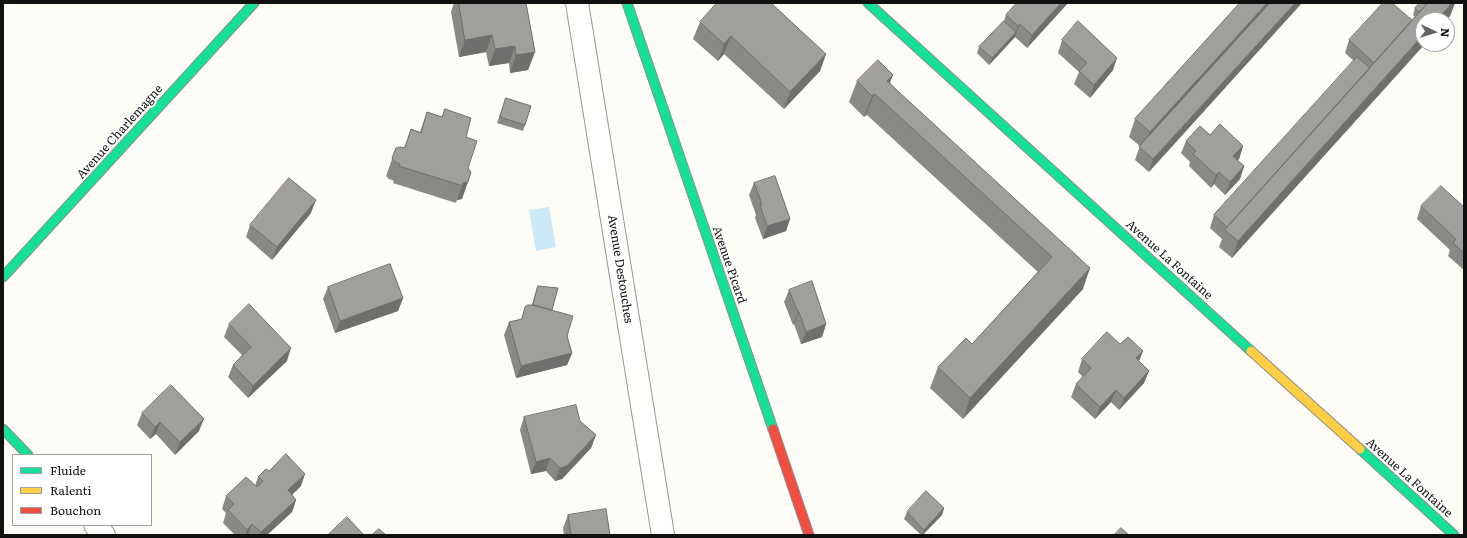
<!DOCTYPE html>
<html>
<head>
<meta charset="utf-8">
<style>
	body { margin:0 }
	#map { position:relative; width:1467px; height:538px; overflow:hidden; background:#fdfcf7; font-family:Literata,serif }
	canvas { display:block }
	.frame { position:absolute; inset:0; border:4px solid #111; pointer-events:none }
	.legend { position:absolute; left:12px; top:454px; width:140px; height:72px; box-sizing:border-box; background:#fff; border:1px solid #a0a0a0; margin:0; padding:5px 7px; list-style:none; font-size:12px; color:#111 }
	.legend li { display:flex; align-items:center; gap:8px; height:20px }
	.legend b { width:20px; border:1px solid #a0a0a0 }
	.north { position:absolute; left:1415px; top:12px; width:40px; height:40px; box-sizing:border-box; background:#fff; border:1px solid #a0a0a0; border-radius:50%; rotate:94deg; font-size:11px; font-weight:700; line-height:16px; text-align:center; color:#111 }
	.north::after { content:''; display:block; margin:auto; width:14px; height:18px; background:#646362; clip-path:polygon(50% 0,100% 100%,50% 72%,0 100%) }
</style>
</head>
<body>
<div id="map">
<canvas width="1467" height="538"></canvas>
<div class="frame"></div>
<ul class="legend">
<li><b style="height:5px;background:#16e098"></b>Fluide</li>
<li><b style="height:5px;background:#ffcf43"></b>Ralenti</li>
<li><b style="height:5px;background:#f24e42"></b>Bouchon</li>
</ul>
<div class="north">N</div>
</div>
<script>
const ctx = document.querySelector('canvas').getContext('2d');
ctx.lineJoin = 'round';
function fill(path, color) {
  ctx.fillStyle = color;
  ctx.fill(path, 'evenodd');
}
function trace(path, color, width, dash) {
  ctx.strokeStyle = color;
  ctx.lineWidth = width;
  ctx.lineCap = dash ? 'butt' : 'round';
  ctx.setLineDash(dash || []);
  ctx.stroke(path);
}
function write(font, color, halo, rows, align = 'center') {
  ctx.font = font + ' Literata,serif';
  ctx.lineWidth = 4;
  ctx.setLineDash([]);
  ctx.textBaseline = 'middle';
  ctx.strokeStyle = halo;
  ctx.fillStyle = color;
  for (const [text, x, y, turn = 0] of rows) {
    ctx.save();
    ctx.translate(x, y);
    ctx.rotate((+turn || 0) * Math.PI / 180);
    ctx.textAlign = isNaN(turn) ? turn : align;
    if (halo) ctx.strokeText(text, 0, 0);
    ctx.fillText(text, 0, 0);
    ctx.restore();
  }
}
const water = new Path2D(`
	M549,207L556,247L536,251L529,210Z`);
const street = new Path2D(`
	M577,3L663,535
	M95,525L104,535`);
const fast = new Path2D(`
	M627,3L773,429
	M868,3L1251,351
	M3,277L254,3
	M3,429L28,455
	M1360,449L1454,535`);
const slow = new Path2D(`
	M1251,351L1360,449`);
const jam = new Path2D(`
	M773,429L809,535`);
const wall = new Path2D(`
	M454,3H526L535,52L528,70L510,73L509,63L489,66L486,52L459,57L451,12Z
	M1068,3L1027,48L1015,37L989,65L977,53L979,47L1004,21L1006,15Z
	M1240,3L1149,172L1135,160L1140,146L1129,137L1135,119Z
	M1420,3H1455L1450,16L1446,20H1423L1232,258L1219,247L1222,239L1210,228L1214,215L1354,61L1345,53L1349,40L1412,20L1415,17L1413,15L1415,8Z
	M700,22L826,54L820,71L784,109L724,54L718,61L693,39Z
	M1062,40L1113,70L1090,98L1074,84L1079,72L1058,53Z
	M857,81L890,83L1083,289L963,419L930,388L938,367L972,344L1038,272L868,116L866,115L864,117L849,102Z
	M506,98L525,125L523,131L497,123Z
	M445,109L466,137L468,168L462,199L457,200L456,203L393,183L394,181L389,179L386,176L396,148H404L411,129L420,132L427,112L442,117Z
	M1210,135L1243,146L1239,159L1237,160L1244,166L1240,179L1225,195L1214,184L1211,188L1189,166L1190,162L1181,153L1186,141Z
	M754,183L790,219L786,231L763,239L755,218L756,215L749,195Z
	M1421,206L1464,207V270L1448,256L1450,250L1417,219Z
	M311,213L272,260L246,237L250,225Z
	M538,286L567,336L572,353L567,365L516,378L504,335L509,322L521,320L525,307L532,305Z
	M328,287L403,298L398,311L335,333L323,299Z
	M789,290L826,324L822,337L801,344L794,324L793,325L784,302Z
	M229,324L287,361L248,398L228,377L233,365L242,355L224,337Z
	M1120,344L1143,351L1139,361L1149,371L1144,383L1119,410L1111,402L1095,419L1071,397L1076,384L1083,377L1078,372L1082,359Z
	M142,413L199,431L175,455L156,434L150,439L137,425Z
	M524,417L580,421L596,435L591,448L562,479L555,481L546,471L531,474L520,430Z
	M269,471L301,486L292,495L296,500L292,512L267,535H235L223,523L226,513L222,509L226,496L255,486L258,477Z
	M944,508L942,515L923,535H921L904,519L907,512Z
	M568,515L610,535H564L563,528Z`);
const shadedWall = new Path2D(`
	M1061,3H1068L1027,48L1032,35Z
	M1267,3H1277L1144,150L1150,132Z
	M1295,3H1302L1149,172L1153,159Z
	M1452,3H1455L1450,16L1446,20H1437Z
	M1020,24L1015,37L989,65L992,58L1016,32L1018,26Z
	M492,35L486,52L459,57L465,40Z
	M1423,35V44H1425L1232,258L1238,241Z
	M731,36L724,54L718,61L724,44Z
	M515,46L509,63L489,66L495,49Z
	M535,52L528,70L510,73L516,55Z
	M826,54L820,71L784,109L790,92Z
	M1117,58L1113,70L1090,98L1094,85Z
	M893,75L885,96L887,81Z
	M874,94L866,115L864,117L872,96Z
	M1243,146L1239,159L1229,169L1233,156Z
	M1244,166L1240,179L1225,195L1230,182Z
	M1219,172L1214,184L1211,188L1216,175Z
	M468,182L462,199L457,200L463,183Z
	M316,200L311,213L272,260L277,247Z
	M790,219L786,231L763,239L767,226Z
	M1090,268L1083,289L963,419L970,398Z
	M403,298L398,311L335,333L340,321Z
	M798,312H799L794,324L793,325Z
	M826,324L822,337L801,344L806,332Z
	M291,348L287,361L248,398L253,386Z
	M1143,351L1138,363L1136,358Z
	M572,353L567,365L516,378L521,366Z
	M1149,371L1144,383L1119,410L1124,398Z
	M1116,390L1111,402L1095,419L1100,407Z
	M204,419L199,431L175,455L180,442Z
	M160,422L156,434L150,439L155,427Z
	M596,435L591,448L562,479L555,481L560,468Z
	M550,458L546,471L531,474L536,462Z
	M305,474L301,486L283,503L288,490Z
	M296,500L292,512L267,535H260L261,532Z
	M944,508L942,515L922,535L924,530Z
	M252,524L248,535H245L247,530Z`);
const building = new Path2D(`
	M459,3H526L535,52L516,55L515,46L495,49L492,35L465,40Z
	M717,3H771L826,54L790,92L731,36L724,44L700,22Z
	M1017,3H1061L1032,35L1020,24L1018,26L1006,15Z
	M1240,3H1267L1150,132L1135,119Z
	M1270,3H1295L1153,159L1139,147Z
	M1383,3H1392L1412,20L1374,63L1349,40Z
	M1420,3H1428L1419,12L1415,8Z
	M1428,3H1452L1437,20H1423V35L1238,241L1225,230Z
	M1004,21L1016,32L992,58L979,47Z
	M1078,21L1117,58L1094,85L1079,71L1087,63L1062,40Z
	M1357,57L1370,68L1227,227L1214,215Z
	M878,60L893,75L887,81L1090,268L970,398L938,367L966,338L972,344L1052,257L876,95L874,94L872,96L857,81Z
	M506,98L531,106L525,125L500,117Z
	M445,109L471,118L466,137L477,141L468,168L471,172L468,182L463,183V186L399,166L400,164L395,162L392,158L396,148L400,147L405,148L411,129L421,133L427,112L442,117Z
	M1220,124L1243,146L1233,156L1244,166L1230,182L1219,172L1216,175L1193,154L1196,151L1186,141L1200,126L1210,135Z
	M775,176L790,219L767,226L760,205L762,204L754,183Z
	M289,178L316,200L277,247L250,225Z
	M1441,186L1464,207V253L1453,243L1456,239L1421,206Z
	M390,264L403,298L340,321L328,287Z
	M812,281L826,324L806,332L799,312H798L789,290Z
	M538,286L558,288L552,310L533,305Z
	M249,304L291,348L253,386L233,365L251,347L229,324Z
	M528,305H533L573,316L567,336L572,353L521,366L509,322L522,319L525,307Z
	M1107,332L1120,344L1128,337L1143,351L1136,358L1149,371L1124,398L1116,390L1100,407L1076,384L1091,368L1082,359Z
	M171,385L204,419L180,442L160,422L155,427L142,413Z
	M576,405L580,421L596,435L567,466L560,468L550,458L536,462L524,417Z
	M286,454L305,474L288,490L296,500L261,532L252,524L247,530L228,510L234,504L226,496L246,477L257,487L263,481L258,477L266,469L269,471Z
	M926,491L944,508L924,530L907,512Z
	M606,509L610,535H571L568,515Z
	M347,517L364,535H328Z
	M1121,528L1129,535H1114Z
	M379,529L386,535H372Z`);
const streetNames = [
	["Avenue Charlemagne",120,132,-48],
	["Avenue La Fontaine",1169,260,42],
	["Avenue Picard",729,265,71],
	["Avenue Destouches",620,269,81],
	["Avenue La Fontaine",1409,478,42]
];
fill(water, '#cde8f7');
trace(street, '#979795', 24);
trace(fast, '#8e8d8b', 11);
trace(slow, '#8e8d8b', 11);
trace(jam, '#8e8d8b', 11);
trace(street, '#fffffe', 22);
trace(fast, '#16e098', 9);
trace(slow, '#ffcf43', 9);
trace(jam, '#f24e42', 9);
fill(wall, '#8a8986');
fill(shadedWall, '#716f6d');
fill(building, '#a19f9c');
trace(building, '#716f6d', 1);
write('12px', '#111', '#fff', streetNames);
</script>
</body>
</html>
